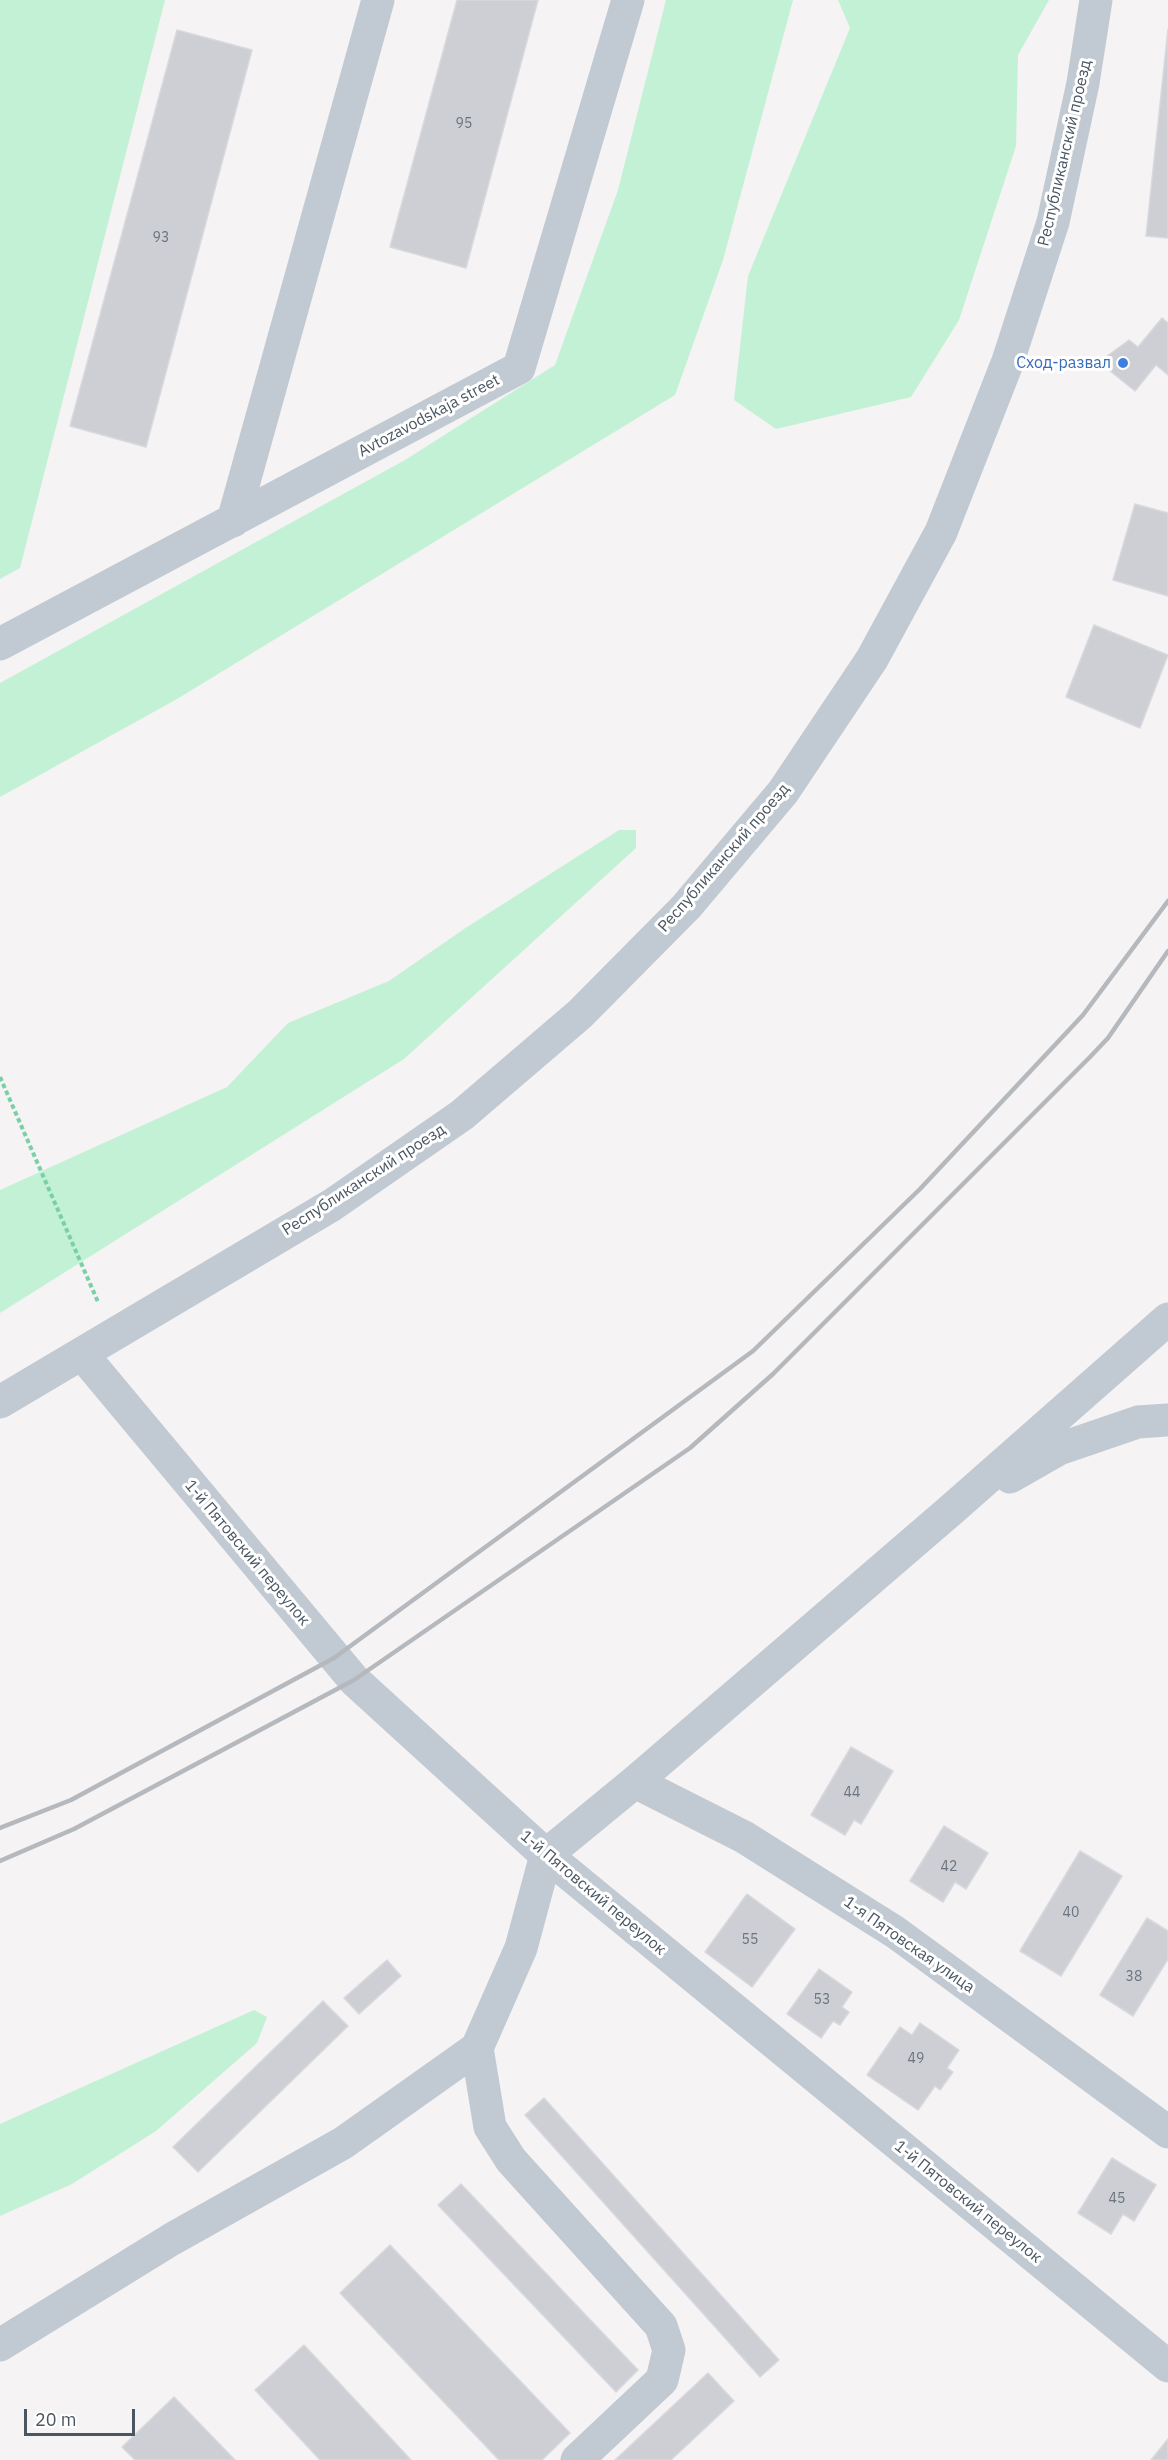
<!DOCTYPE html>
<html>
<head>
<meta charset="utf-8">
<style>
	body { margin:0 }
	#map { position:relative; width:1168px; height:2460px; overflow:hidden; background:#f5f3f3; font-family:"IBM Plex Sans",sans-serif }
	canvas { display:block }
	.scale { position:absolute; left:24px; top:2409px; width:111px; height:27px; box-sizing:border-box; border:3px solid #4a5661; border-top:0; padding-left:8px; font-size:18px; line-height:21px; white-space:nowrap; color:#4a5661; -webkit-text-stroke:4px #fff; paint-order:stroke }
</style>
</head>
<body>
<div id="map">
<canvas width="1168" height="2460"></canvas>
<div class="scale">20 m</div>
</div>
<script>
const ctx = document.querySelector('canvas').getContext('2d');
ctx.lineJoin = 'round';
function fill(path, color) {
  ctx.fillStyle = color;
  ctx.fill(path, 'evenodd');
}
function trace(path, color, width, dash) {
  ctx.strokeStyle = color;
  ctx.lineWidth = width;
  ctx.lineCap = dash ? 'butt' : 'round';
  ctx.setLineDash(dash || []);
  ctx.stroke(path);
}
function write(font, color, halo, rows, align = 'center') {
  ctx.font = font + ' "IBM Plex Sans",sans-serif';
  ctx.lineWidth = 6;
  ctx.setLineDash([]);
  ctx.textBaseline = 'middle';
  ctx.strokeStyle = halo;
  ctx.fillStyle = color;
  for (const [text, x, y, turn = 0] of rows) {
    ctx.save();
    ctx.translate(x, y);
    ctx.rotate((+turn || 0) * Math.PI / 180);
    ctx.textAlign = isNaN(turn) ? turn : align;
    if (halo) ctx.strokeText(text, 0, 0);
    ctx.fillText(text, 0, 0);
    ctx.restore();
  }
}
const green = new Path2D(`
	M0,0H165L20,568L0,579Z
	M666,0H793L723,260L675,395L177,699L0,797V683L405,460L555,365L618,190Z
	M838,0H1049L1018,55L1016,146L959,320L911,397L776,429L734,400L748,276L850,28Z
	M619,830H636V848L404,1059L0,1313V1190L227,1087L288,1023L389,981L464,929Z
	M254,2010L267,2017L257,2043L156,2131L72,2184L0,2216V2124Z`);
const building = new Path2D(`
	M457,0H538L466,268L390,247Z
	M1168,29V238L1146,236Z
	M177,30L252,50L146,447L70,426Z
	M1162,318L1168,323V375L1156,365L1135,391L1099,362L1129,340L1138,347Z
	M1135,504L1168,513V596L1113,580Z
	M1094,625L1168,655L1140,728L1066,697Z
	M851,1747L893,1771L861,1824L854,1820L845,1835L811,1815Z
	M944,1826L988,1853L966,1889L955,1882L943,1902L910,1881Z
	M1080,1851L1122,1876L1061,1976L1020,1951Z
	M747,1894L795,1929L752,1987L705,1952Z
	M1147,1918L1168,1931V1959L1133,2016L1100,1995Z
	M387,1960L401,1976L359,2014L344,1998Z
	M819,1969L852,1992L842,2007L849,2012L840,2025L833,2021L821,2038L787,2014Z
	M323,2001L348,2026L198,2172L173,2147Z
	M920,2023L959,2050L947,2068L953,2072L940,2090L935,2086L918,2110L867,2075L900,2027L912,2035Z
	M544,2098L779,2360L760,2377L525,2115Z
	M1112,2158L1156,2185L1134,2221L1123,2214L1111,2234L1078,2213Z
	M461,2184L638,2370L616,2392L438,2205Z
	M390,2245L570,2433L542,2460H499L340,2293Z
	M304,2345L411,2460H320L255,2390Z
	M708,2373L734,2401L671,2460H615Z
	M174,2397L235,2460H135L122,2447Z
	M1168,2439V2460H1151Z`);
const path = new Path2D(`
	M0,1077L98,1302`);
const minor = new Path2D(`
	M233,521L378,0
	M0,644L519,368L628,0
	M82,1354L354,1680L546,1855L1168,2366
	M0,1402L332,1205L462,1115L580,1014L686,907L783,792L872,659L941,532L1008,361L1053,222L1083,83L1096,0
	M1010,1477L1059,1449L1138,1422L1168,1420
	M635,1782L744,1837L895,1932L1168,2132
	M477,2048L490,2127L511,2160L661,2326L669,2350L662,2380L577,2460
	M0,2345L172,2239L343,2143L477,2048L521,1948L546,1855L635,1782L951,1510L1168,1319`);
const rail = new Path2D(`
	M0,1828L71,1800L334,1658L753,1351L920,1189L1083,1015L1168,901
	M0,1861L74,1829L354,1680L690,1448L773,1374L1090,1057L1108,1038L1168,951`);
const markers = [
	[1123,363,6,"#3f7fe0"]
];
const numberNames = [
	["95",464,124],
	["93",161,238],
	["44",852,1793],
	["42",949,1867],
	["40",1071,1913],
	["55",750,1940],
	["38",1134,1977],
	["53",822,2000],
	["49",916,2059],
	["45",1117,2199]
];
const streetNames = [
	["Республиканский проезд",1065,153,-77],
	["Avtozavodskaja street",429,416,-28],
	["Республиканский проезд",724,858,-49],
	["Республиканский проезд",364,1180,-33],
	["1-й Пятовский переулок",247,1553,50],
	["1-й Пятовский переулок",593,1893,40],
	["1-я Пятовская улица",909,1945,35],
	["1-й Пятовский переулок",968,2202,39]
];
const shopNames = [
	["Сход-развал",1111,363]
];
fill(green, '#c3f1d5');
fill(building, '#cdcfd5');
trace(building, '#d7d9de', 1.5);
trace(path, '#7ad0a6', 4, [4.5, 3]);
trace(minor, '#c1cad2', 33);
trace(rail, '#b5b8bd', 4.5);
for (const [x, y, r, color] of markers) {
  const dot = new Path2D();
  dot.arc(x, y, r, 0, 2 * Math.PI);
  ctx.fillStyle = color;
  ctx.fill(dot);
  trace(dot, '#fff', 2);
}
write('14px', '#6b747e', null, numberNames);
write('16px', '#4a5661', '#fff', streetNames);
write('16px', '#366cbe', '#fff', shopNames, 'right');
</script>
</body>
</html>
